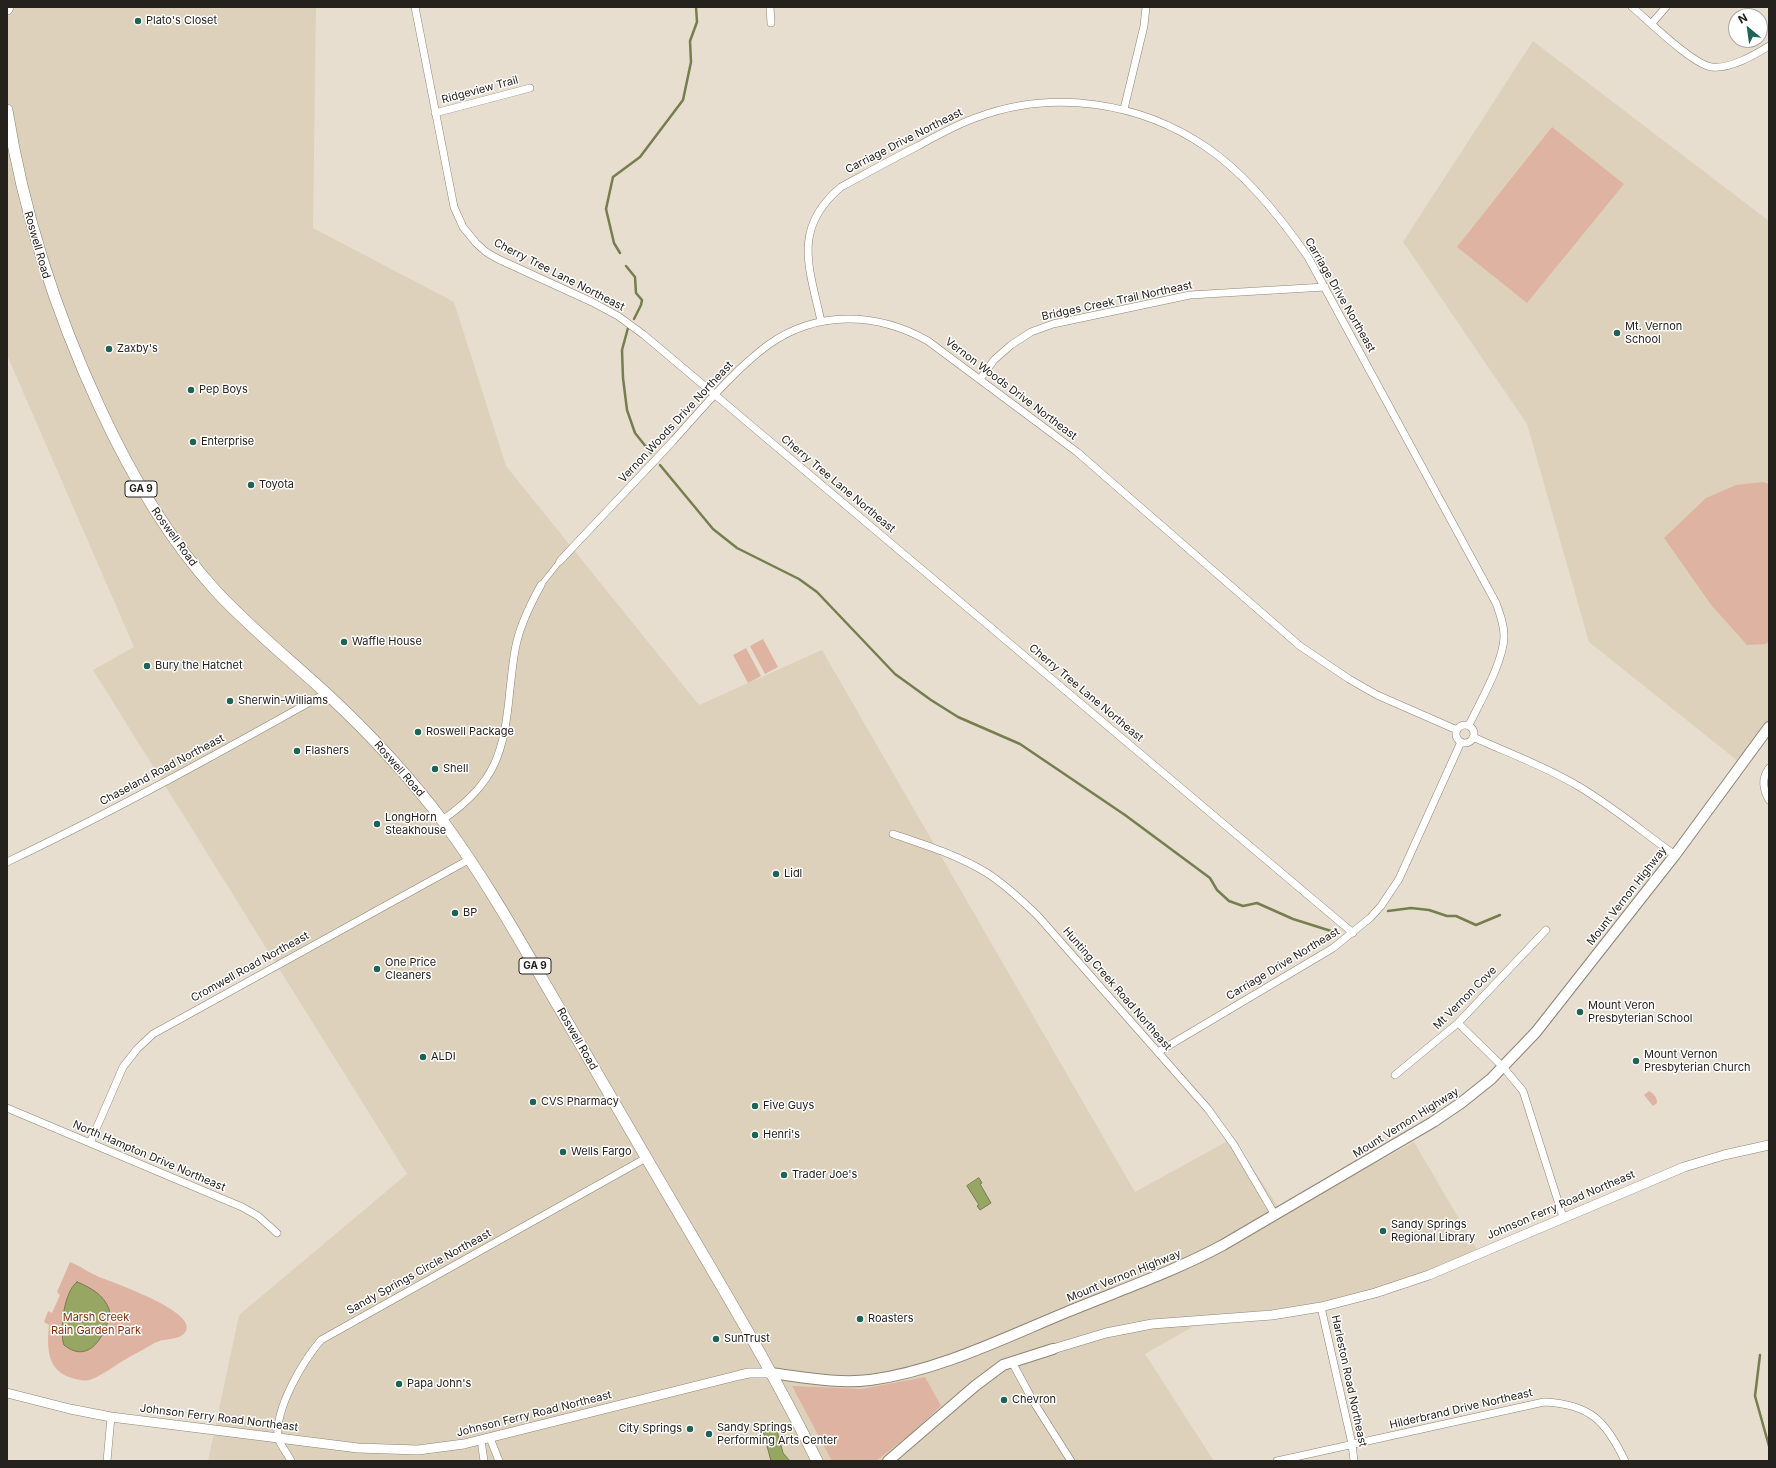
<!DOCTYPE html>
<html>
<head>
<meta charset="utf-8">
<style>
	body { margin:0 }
	#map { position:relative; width:1776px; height:1468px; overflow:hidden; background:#e7decf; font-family:Inter,sans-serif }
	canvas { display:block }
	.frame { position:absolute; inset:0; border:8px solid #25211c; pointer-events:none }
	.north { position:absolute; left:1728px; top:8px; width:40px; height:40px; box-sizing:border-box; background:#fff; border:1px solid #a8a6a4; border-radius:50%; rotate:331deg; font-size:11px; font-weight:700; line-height:16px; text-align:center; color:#25211c }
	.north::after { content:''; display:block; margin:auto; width:14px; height:18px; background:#1d6356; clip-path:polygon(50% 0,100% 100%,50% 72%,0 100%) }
</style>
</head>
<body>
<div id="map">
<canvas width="1776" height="1468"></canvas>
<div class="frame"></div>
<div class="north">N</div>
</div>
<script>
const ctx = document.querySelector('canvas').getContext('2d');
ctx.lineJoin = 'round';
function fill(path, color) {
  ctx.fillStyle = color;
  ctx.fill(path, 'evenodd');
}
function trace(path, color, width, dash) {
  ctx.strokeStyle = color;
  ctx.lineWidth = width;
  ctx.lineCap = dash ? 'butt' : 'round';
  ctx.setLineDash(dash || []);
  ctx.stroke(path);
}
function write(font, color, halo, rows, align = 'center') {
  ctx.font = font + ' Inter,sans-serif';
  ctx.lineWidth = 3;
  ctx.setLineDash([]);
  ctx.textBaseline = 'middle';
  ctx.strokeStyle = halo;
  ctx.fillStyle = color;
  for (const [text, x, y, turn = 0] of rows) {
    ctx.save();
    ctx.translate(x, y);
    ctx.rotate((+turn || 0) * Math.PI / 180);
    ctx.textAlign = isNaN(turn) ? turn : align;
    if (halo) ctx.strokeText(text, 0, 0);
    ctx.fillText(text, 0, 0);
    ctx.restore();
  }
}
const built = new Path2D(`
	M7,7H316L313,228L454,302L506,466L699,705L822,650L1135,1192L1233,1138L1283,1214L1414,1142L1482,1258L1309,1312L1201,1322L1145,1354L1214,1461H208L239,1315L407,1174L93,670L134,647L7,355Z
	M1533,41L1769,221V730L1744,766L1589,642L1527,424L1403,242Z`);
const green = new Path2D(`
	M1552,127L1624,184L1527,303L1457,247Z
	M1763,482L1769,484V641L1766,644L1747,645L1712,606L1664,538L1706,498L1736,485Z
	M763,639L778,667L765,674L750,646Z
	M746,648L761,676L748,683L733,655Z
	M1649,1091C1654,1094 1657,1097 1657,1103L1653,1106L1644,1095Z
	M70,1262C80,1266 88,1272 97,1276C111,1282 197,1311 186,1331C179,1342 163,1337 153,1344C144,1349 135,1354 126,1359C115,1365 105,1374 92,1379C85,1382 79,1380 72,1378C46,1371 47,1346 49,1325L44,1322L48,1311L52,1313L60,1295L57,1292Z
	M925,1377L941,1406L912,1433L876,1461H832L792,1386L862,1389Z`);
const water = new Path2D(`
	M979,1178L982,1183L980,1184L991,1203L980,1210L977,1206L979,1205L967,1186Z
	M77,1282C90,1287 104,1295 109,1309C111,1314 108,1319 107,1324C100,1344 85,1362 64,1345C59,1331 64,1291 77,1282Z
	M776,1427L783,1453L790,1461H771L763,1431Z`);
const stream = new Path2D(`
	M620,253L614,243L606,209L613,177L640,157L683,100L691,62L690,41L697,22L696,7
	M626,266L635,277L636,293L642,300L641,305L634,319
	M628,328L622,350L623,378L627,410L635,433L651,453
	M660,465L713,529L737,548L799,579L817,592L895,674L931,700L958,717L1020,744L1125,815L1210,878L1217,890L1229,901L1243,906L1257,903L1293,919L1331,931
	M1388,911L1411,908L1429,910L1447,916H1456L1476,925L1500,915
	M1760,1355L1755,1396L1769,1446`);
const pedestrian = new Path2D(`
	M541,585L560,561`);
const minor = new Path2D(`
	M415,7L454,207L463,227L476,243L486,252L498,259L592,302L618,316L644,335L1353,933
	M770,7L771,23
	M1632,7C1649,21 1693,65 1712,67C1731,69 1754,55 1769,46
	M1652,23L1666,7
	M1124,109L1144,26L1146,7
	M435,113L530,88
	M821,321C809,267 792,228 841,187C867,173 892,159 918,146C938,135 957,124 978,117C1053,89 1140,102 1206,147C1246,174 1281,218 1308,257L1496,603C1500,614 1504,624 1504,636C1504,661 1480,702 1469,725
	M980,379L994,360L1011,345L1031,332L1053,324L1190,295L1325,287
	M560,561C597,521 635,482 672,442C702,409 733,371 768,345C817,310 877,312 928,341L1077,452L1300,646L1349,679L1377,695L1457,730
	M1456 734a9 9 0 1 1 18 0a9 9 0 1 1-18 0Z
	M1473,737C1508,753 1545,766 1578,786C1612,806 1643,832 1675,855
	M1769,768C1761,779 1763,789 1769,800
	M442,820C497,783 504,751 510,689C512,673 513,656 517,641C522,621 531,603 541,585
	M893,834C925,845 958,855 987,873C1006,885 1021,900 1037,915L1208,1109L1234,1145L1275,1215
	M7,862C116,810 221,752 326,693
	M1458,1023L1503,1067L1523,1091L1563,1217
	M1158,1052L1333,948L1370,918L1381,906L1399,879L1461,742
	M1395,1075L1458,1023L1546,930
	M7,1108L242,1207L258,1216L277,1233
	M90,1143L123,1067L137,1049L153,1034L470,859
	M1321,1307L1352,1444L1354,1461
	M1012,1362L1033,1401L1071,1461
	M490,1438L499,1461
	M481,1440L484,1461
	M107,1461L111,1417
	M291,1461C288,1454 279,1444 278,1437C275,1408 303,1361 321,1340L646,1158
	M1277,1461L1544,1402C1590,1404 1606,1421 1625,1461`);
const tertiary = new Path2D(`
	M1053,1349L1106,1333L1152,1324L1272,1315L1321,1307L1375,1293L1429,1275L1684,1167L1724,1155L1769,1145
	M7,1393L70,1409L111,1417L358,1448L418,1450L464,1444L740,1375L749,1373H770`);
const secondary = new Path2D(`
	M770,1373C803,1377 837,1384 870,1380C938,1371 1004,1338 1067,1312C1120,1290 1173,1272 1223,1245L1433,1122L1461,1103L1491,1079L1536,1032L1675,855L1769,727
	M888,1461L975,1386L1003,1365L1053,1349`);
const primary = new Path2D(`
	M7,9L8,7
	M7,110C24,216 55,311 100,408C130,473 166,536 215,590C250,628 289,659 327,694C369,733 410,777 445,824C483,876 515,932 547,987C577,1038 606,1089 636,1140C697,1246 763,1351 817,1461`);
const markers = [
	[138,21,4,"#1d6356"],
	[1617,333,4,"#1d6356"],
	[109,349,4,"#1d6356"],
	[191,390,4,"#1d6356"],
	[193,442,4,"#1d6356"],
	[251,485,4,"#1d6356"],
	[344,642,4,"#1d6356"],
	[147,666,4,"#1d6356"],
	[230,701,4,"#1d6356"],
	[418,732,4,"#1d6356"],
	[297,751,4,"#1d6356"],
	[435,769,4,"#1d6356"],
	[377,824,4,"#1d6356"],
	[776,874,4,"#1d6356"],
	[455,913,4,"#1d6356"],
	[377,969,4,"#1d6356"],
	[1580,1012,4,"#1d6356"],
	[423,1057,4,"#1d6356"],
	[1636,1061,4,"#1d6356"],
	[533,1102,4,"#1d6356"],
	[755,1106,4,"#1d6356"],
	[755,1135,4,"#1d6356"],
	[563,1152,4,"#1d6356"],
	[784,1175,4,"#1d6356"],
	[1383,1231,4,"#1d6356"],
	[860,1319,4,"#1d6356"],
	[716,1339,4,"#1d6356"],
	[399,1384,4,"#1d6356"],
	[1004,1400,4,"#1d6356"],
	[690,1429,4,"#1d6356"],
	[709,1434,4,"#1d6356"]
];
const shields = [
	[141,489,32],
	[535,966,32]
];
const shieldNames = [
	["GA 9",141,489],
	["GA 9",535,966]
];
const poiNames = [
	["Plato's Closet",146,21],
	["Mt. Vernon",1625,327],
	["School",1625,340],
	["Zaxby's",117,349],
	["Pep Boys",199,390],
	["Enterprise",201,442],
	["Toyota",259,485],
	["Waffle House",352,642],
	["Bury the Hatchet",155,666],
	["Sherwin-Williams",238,701],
	["Roswell Package",426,732],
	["Flashers",305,751],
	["Shell",443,769],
	["LongHorn",385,818],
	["Steakhouse",385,831],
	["Lidl",784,874],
	["BP",463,913],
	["One Price",385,963],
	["Cleaners",385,976],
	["Mount Veron",1588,1006],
	["Presbyterian School",1588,1019],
	["Mount Vernon",1644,1055],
	["Presbyterian Church",1644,1068],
	["ALDI",431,1057],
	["CVS Pharmacy",541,1102],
	["Five Guys",763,1106],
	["Henri's",763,1135],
	["Wells Fargo",571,1152],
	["Trader Joe's",792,1175],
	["Sandy Springs",1391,1225],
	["Regional Library",1391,1238],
	["Roasters",868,1319],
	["SunTrust",724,1339],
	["Papa John's",407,1384],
	["Chevron",1012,1400],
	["Sandy Springs",717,1428],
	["Performing Arts Center",717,1441],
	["City Springs",682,1429,"right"]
];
const streetNames = [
	["Ridgeview Trail",480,90,-15],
	["Carriage Drive Northeast",904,141,-27],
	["Roswell Road",37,245,74],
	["Cherry Tree Lane Northeast",559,275,27],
	["Carriage Drive Northeast",1340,295,60],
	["Bridges Creek Trail Northeast",1117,301,-12],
	["Vernon Woods Drive Northeast",1011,389,37],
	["Vernon Woods Drive Northeast",676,422,-47],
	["Cherry Tree Lane Northeast",838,484,40],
	["Roswell Road",174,537,54],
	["Cherry Tree Lane Northeast",1086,693,40],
	["Roswell Road",399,769,49],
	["Chaseland Road Northeast",162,770,-28],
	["Mount Vernon Highway",1627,896,-52],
	["Carriage Drive Northeast",1283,964,-31],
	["Cromwell Road Northeast",250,967,-29],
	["Hunting Creek Road Northeast",1117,989,49],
	["Mt Vernon Cove",1465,998,-45],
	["Roswell Road",577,1039,60],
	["Mount Vernon Highway",1406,1123,-32],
	["North Hampton Drive Northeast",149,1156,23],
	["Johnson Ferry Road Northeast",1561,1205,-23],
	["Sandy Springs Circle Northeast",419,1272,-29],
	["Mount Vernon Highway",1124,1276,-22],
	["Harleston Road Northeast",1349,1381,78],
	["Hilderbrand Drive Northeast",1461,1409,-13],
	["Johnson Ferry Road Northeast",534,1414,-14],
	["Johnson Ferry Road Northeast",219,1418,7]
];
const parkNames = [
	["Marsh Creek",96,1318],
	["Rain Garden Park",96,1331]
];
fill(built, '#ded1bb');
fill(green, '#dfb3a2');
fill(water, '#97a663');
trace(water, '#757e4e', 1);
trace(stream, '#757e4e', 2.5);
trace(pedestrian, '#8c8476', 6);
trace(minor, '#8c8476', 8);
trace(tertiary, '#8c8476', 10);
trace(secondary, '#8c8476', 12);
trace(primary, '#8c8476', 12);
trace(pedestrian, '#fff', 5);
trace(minor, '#fff', 7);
trace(tertiary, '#fff', 9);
trace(secondary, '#fff', 10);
trace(primary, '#fff', 11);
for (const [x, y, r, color] of markers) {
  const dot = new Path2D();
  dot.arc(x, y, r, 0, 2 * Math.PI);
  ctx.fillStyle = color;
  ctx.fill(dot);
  trace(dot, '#fff', 1.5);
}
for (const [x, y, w] of shields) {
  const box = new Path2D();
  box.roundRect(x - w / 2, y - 8, w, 16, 3);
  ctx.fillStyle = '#fff';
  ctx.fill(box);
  trace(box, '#25211c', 1);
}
write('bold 10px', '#25211c', null, shieldNames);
write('11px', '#25211c', '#fff', poiNames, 'left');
write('11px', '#25211c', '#fff', streetNames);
write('11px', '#802e06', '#fff', parkNames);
</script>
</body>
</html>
